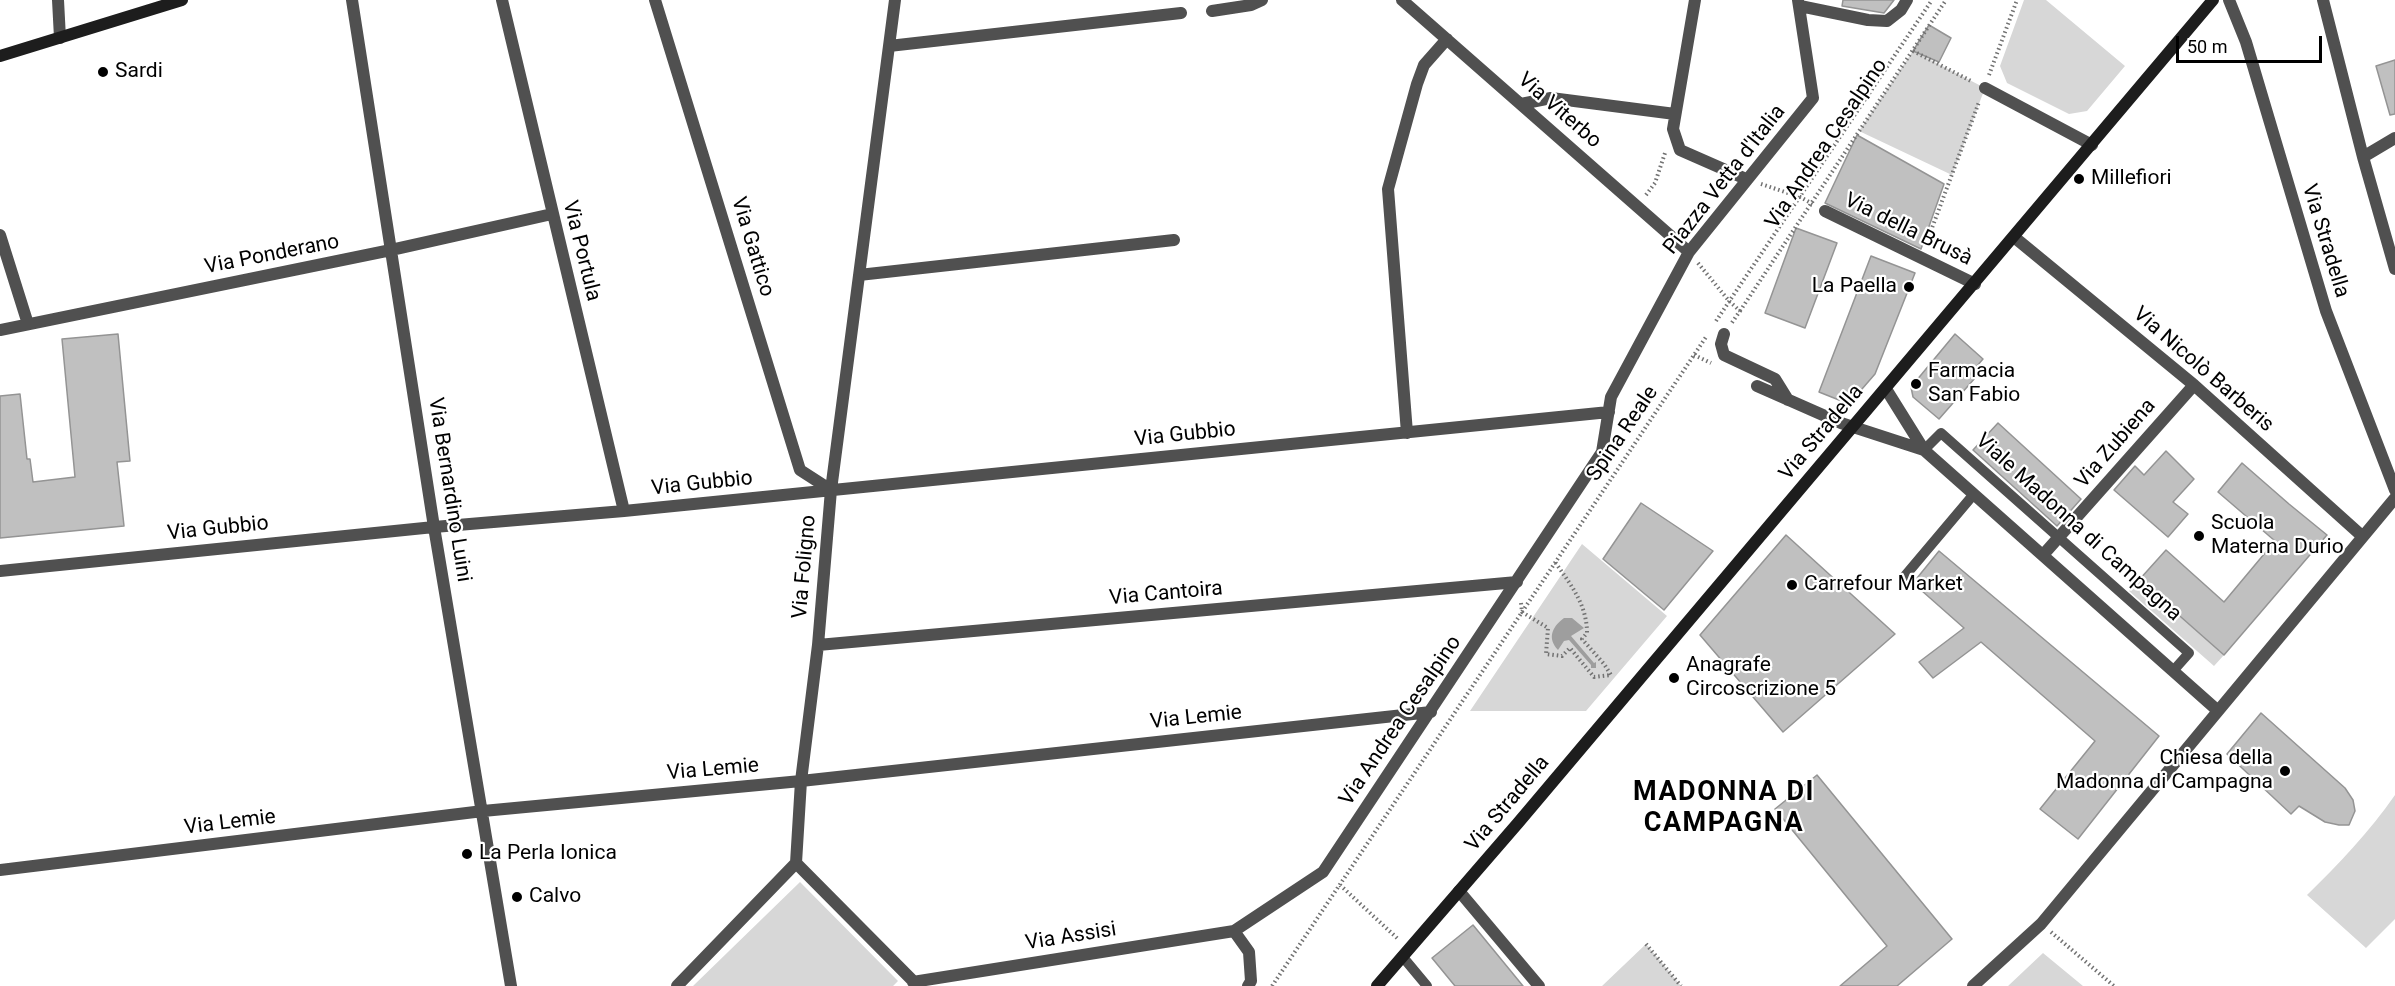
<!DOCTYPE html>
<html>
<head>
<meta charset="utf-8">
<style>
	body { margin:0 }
	#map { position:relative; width:2395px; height:986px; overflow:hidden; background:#fff; font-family:Roboto,sans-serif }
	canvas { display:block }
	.scale { position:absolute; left:2176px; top:36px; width:146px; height:27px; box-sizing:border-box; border:3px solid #000; border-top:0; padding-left:8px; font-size:18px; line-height:21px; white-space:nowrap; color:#000; -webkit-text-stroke:4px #fff; paint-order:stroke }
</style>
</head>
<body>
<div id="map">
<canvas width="2395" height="986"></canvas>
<div class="scale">50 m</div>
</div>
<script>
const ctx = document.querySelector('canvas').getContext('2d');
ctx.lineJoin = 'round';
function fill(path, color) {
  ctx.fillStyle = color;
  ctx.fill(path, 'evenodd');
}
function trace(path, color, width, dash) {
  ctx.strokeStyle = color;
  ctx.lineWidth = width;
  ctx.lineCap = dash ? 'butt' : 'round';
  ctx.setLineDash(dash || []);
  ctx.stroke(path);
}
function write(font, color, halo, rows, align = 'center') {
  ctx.font = font + ' Roboto,sans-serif';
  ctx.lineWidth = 4.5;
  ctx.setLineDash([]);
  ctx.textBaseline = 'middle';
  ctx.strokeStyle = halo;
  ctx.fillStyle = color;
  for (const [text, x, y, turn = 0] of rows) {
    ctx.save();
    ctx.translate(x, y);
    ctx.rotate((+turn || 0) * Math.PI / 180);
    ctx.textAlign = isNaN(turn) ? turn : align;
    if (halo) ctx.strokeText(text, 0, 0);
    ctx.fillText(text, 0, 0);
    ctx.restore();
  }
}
const green = new Path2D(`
	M2024,0H2046L2125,66L2087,111L2069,114L2007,83L2000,66Z
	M1913,51L1985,88L1952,175L1859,131Z
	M1582,544L1667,616L1586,711H1470Z
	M2139,580L2224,655L2214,666L2129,591Z
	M2395,795V919L2366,948L2307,895C2339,864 2369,832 2395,795Z
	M800,882L898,981L893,986H693Z
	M1646,944L1681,986H1602Z
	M2043,953L2083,986H2008Z`);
const water = new Path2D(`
	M1564,618H1572L1584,628L1571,636L1594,663L1596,662V668H1591V665L1569,640L1564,641L1558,650C1547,638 1552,627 1564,618Z`);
const building = new Path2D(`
	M1843,0H1894L1884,13L1842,6Z
	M1929,25L1951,38L1939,62L1913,51Z
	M2395,60V114L2390,115L2376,66Z
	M1857,135L1944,184L1921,249L1825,203Z
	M1796,228L1837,243L1805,328L1765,313Z
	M1871,256L1915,273L1875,374L1849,404L1819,392Z
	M118,334L130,461L117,462L124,526L0,538V396L20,394L27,459H30L33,482L75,477L62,339Z
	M1955,334L1983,359L1970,374L1975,378L1939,419L1913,397L1911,387Z
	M1998,423L2081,499L2057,526L1973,450Z
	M2166,451L2194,479L2173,502L2188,514L2168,537L2114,490L2135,466L2144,475Z
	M2242,463L2289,504L2327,535L2224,655L2139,580L2166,550L2224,602L2275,541L2218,492Z
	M1641,503L1713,551L1664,610L1603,559Z
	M1786,535L1895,634L1783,732L1700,635Z
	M1939,551L2159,736L2078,839L2040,809L2095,741L1981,642L1933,678L1919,662L1964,628L1913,583Z
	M2261,713L2345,788L2353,800L2355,811L2349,825H2339L2325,822L2299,806L2291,814L2227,754Z
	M1817,775L1952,939L1897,986H1840L1887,946L1775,809Z
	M1473,925L1523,986H1455L1432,958Z`);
const path = new Path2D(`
	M1913,51L1973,82
	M1989,75L2017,0
	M1761,184L1800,197L1813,204
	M1646,195L1655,183L1665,153
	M1926,244L1979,102
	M1698,263L1729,301L1740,311L1731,324
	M1740,311L1946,0
	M1716,321L1932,0
	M1694,355L1711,363
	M1521,603L1522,612L1548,628L1546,654L1562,656L1570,648L1594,677L1611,675L1604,664L1582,639L1587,633C1587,605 1571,585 1555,562
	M1340,885L1398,939
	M2051,932L2114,986
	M1646,944L1681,986
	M1272,986L1706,337`);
const lane = new Path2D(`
	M1924,450L1941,433L2189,653L2173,671
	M1904,577L1974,494
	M1402,956L1427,986`);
const street = new Path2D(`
	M58,0L60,38
	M352,0L434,527L511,986
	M502,0L624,511
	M655,0L800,470L831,490
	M1402,0L1689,252
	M1695,0L1673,129L1680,150L1746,179
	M2229,0L2246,42L2326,311L2395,490
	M2323,0L2363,157L2395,269
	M1800,6L1868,20L1887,21L1901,10L1907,0
	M1212,11L1251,5L1262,0
	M889,46L1181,13
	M1985,88L2092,145
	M1521,104L1551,98L1675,114
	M2363,157L2395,138
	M1825,211L1975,284
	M0,235L28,324
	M2014,237L2194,385L2362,536
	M859,275L1174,240
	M0,330L391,250L552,214
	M1724,334L1721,344L1724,355L1775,379L1788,400
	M1757,386L1841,423L1924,450
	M1886,389L1924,450L2217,710
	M1407,433L1388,189L1417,84L1424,65L1447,39
	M2043,555L2194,385
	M0,571L434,527L624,511L1609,412
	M818,645L1517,582
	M796,863L801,781L818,645L831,490L895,0
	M0,870L483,811L801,781L1431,712
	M1459,891L1539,986
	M1234,931L1249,952L1251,981L1248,986
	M913,982L1234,931L1323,872L1602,452L1611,397L1689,252L1813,98L1798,0
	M677,986L796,863L918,986
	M1973,986L2041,924L2395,498`);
const secondary = new Path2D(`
	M0,56L182,0
	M1377,986L1518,823L2213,0`);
const markers = [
	[103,72,6,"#000"],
	[2079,179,6,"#000"],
	[1909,287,6,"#000"],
	[1916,384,6,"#000"],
	[2199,536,6,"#000"],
	[1792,585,6,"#000"],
	[1674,678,6,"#000"],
	[2285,771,6,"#000"],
	[467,854,6,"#000"],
	[517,897,6,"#000"]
];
const poiNames = [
	["Sardi",115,72],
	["Millefiori",2091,179],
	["La Paella",1897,287,"right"],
	["Farmacia",1928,372],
	["San Fabio",1928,396],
	["Scuola",2211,524],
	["Materna Durio",2211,548],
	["Carrefour Market",1804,585],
	["Anagrafe",1686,666],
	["Circoscrizione 5",1686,690],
	["Chiesa della",2273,759,"right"],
	["Madonna di Campagna",2273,783,"right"],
	["La Perla Ionica",479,854],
	["Calvo",529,897]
];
const streetNames = [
	["Via Viterbo",1559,111,41],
	["Via Andrea Cesalpino",1827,144,-56],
	["Piazza Vetta d'Italia",1725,180,-52],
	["Via della Brusà",1908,230,26],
	["Via Stradella",2325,241,73],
	["Via Gattico",752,247,73],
	["Via Portula",581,251,76],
	["Via Ponderano",272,255,-11],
	["Via Nicolò Barberis",2203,370,41],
	["Via Stradella",1822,433,-50],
	["Spina Reale",1623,434,-56],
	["Via Gubbio",1185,435,-6],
	["Via Zubiena",2116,444,-49],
	["Via Gubbio",702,484,-6],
	["Via Bernardino Luini",449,490,81],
	["Viale Madonna di Campagna",2078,528,42],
	["Via Gubbio",218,529,-6],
	["Via Foligno",805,567,-85],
	["Via Cantoira",1166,594,-5],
	["Via Lemie",1196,718,-6],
	["Via Andrea Cesalpino",1401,721,-56],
	["Via Lemie",713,770,-5],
	["Via Stradella",1508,804,-50],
	["Via Lemie",230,823,-7],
	["Via Assisi",1071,937,-9]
];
const districtNames = [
	["MADONNA DI",1724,793],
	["CAMPAGNA",1724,824]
];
fill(green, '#d7d7d7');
fill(water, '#9e9e9e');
fill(building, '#c0c0c0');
trace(building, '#949494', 1.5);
trace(path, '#727272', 4, [1.5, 3]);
trace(lane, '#505050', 10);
trace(street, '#505050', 12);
trace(secondary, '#1d1d1d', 12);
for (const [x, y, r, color] of markers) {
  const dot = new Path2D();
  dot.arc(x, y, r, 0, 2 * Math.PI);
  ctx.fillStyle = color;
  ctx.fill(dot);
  trace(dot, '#fff', 2);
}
write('21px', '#000', '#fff', poiNames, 'left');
write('21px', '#000', '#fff', streetNames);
ctx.letterSpacing = '1.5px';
write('bold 27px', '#000', '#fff', districtNames);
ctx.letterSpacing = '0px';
</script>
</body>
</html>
